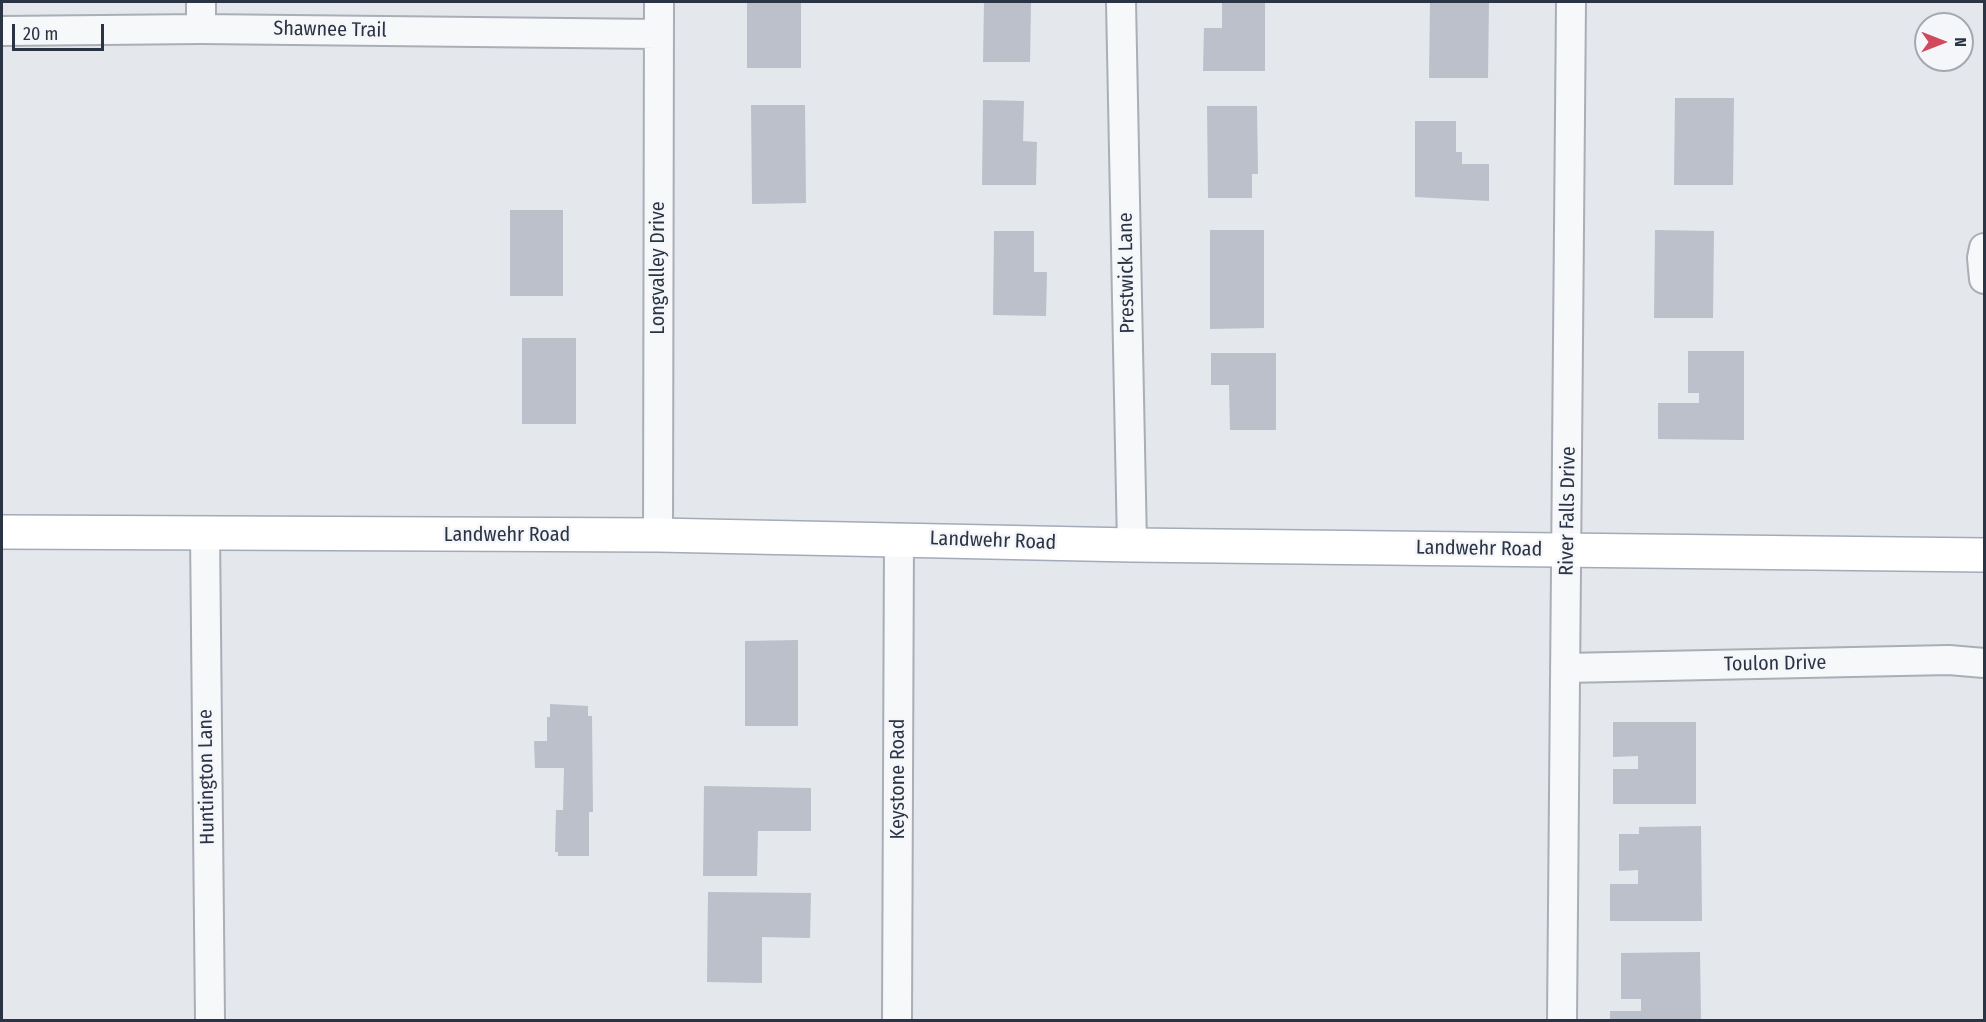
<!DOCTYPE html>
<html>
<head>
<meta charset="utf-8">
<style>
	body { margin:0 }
	#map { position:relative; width:1986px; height:1022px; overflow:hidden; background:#e4e7ec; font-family:"Fira Sans Condensed",sans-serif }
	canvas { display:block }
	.frame { position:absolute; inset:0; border:3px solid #2b3445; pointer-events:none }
	.north { position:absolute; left:1914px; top:12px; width:60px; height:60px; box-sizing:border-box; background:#f4f6f9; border:2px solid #a4a8b1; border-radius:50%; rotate:90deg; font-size:16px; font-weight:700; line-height:24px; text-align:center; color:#2b3445 }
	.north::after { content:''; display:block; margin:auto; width:21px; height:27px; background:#d1495b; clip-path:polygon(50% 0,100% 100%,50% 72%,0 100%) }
	.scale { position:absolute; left:12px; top:24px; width:92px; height:27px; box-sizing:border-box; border:3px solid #2b3445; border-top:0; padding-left:8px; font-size:18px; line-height:21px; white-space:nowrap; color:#2b3445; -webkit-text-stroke:4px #f4f6f9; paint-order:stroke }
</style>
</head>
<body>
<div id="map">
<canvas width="1986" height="1022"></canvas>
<div class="frame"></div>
<div class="north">N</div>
<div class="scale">20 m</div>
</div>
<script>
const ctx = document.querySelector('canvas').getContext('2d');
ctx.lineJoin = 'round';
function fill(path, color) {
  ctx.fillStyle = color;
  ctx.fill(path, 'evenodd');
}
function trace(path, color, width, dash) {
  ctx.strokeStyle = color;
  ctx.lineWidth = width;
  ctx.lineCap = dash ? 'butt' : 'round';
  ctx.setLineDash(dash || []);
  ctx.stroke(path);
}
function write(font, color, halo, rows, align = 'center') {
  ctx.font = font + ' "Fira Sans Condensed",sans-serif';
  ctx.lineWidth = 5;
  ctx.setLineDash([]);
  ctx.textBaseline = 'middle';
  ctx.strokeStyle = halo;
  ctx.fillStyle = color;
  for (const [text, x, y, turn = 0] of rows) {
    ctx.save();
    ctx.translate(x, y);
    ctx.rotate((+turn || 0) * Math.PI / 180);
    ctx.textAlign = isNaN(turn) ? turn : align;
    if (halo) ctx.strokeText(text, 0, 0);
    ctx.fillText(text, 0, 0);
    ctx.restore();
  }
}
const building = new Path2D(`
	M747,2H801V68H747Z
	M984,2H1031L1030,62H983Z
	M1222,2H1265V71H1203L1204,28H1222Z
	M1430,2H1489L1488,78H1429Z
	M1675,98H1734L1733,185H1674Z
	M983,100L1024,101L1023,141L1037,142L1036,185H982Z
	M751,105H805L806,203L752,204Z
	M1207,106H1257L1258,174H1252V198H1208Z
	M1415,121H1456V152H1462V164H1489V201L1415,197Z
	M510,210H563V296H510Z
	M1210,230H1264V328L1210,329Z
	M1655,230L1714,231L1713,318H1654Z
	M994,231H1034V272H1047L1046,316L993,315Z
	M522,338H576V424H522Z
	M1688,351H1744V440L1658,439V403H1699V393H1688Z
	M1211,353H1276V430H1230L1229,385H1211Z
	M798,640V726H745V641Z
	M550,704L588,706V716H592L593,812H589V856H558V852H555L556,810H563L564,768H535L534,741H547V717H550Z
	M1613,722H1696V804H1613V769H1638V756L1613,757Z
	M704,786L811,788V831H758L757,876H703Z
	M1701,826L1702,921H1610V884H1638V870L1619,871V834H1639V827Z
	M708,892L811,893L810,938L762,937V983L707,982Z
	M1700,952L1701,1020H1610V1011H1641V999H1621V953Z`);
const minor = new Path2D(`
	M1121,2L1132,545
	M201,29V2
	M2,31L201,29L658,34
	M1984,248L1982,258L1984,279
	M205,534L210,1020
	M658,535L659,2
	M1565,668L1949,660L1984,663
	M897,1020L899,538
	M1562,1020L1571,2`);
const major = new Path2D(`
	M2,532L658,535L1132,545L1984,555`);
const streetNames = [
	["Shawnee Trail",330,30,1],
	["Longvalley Drive",658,268,-90],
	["Prestwick Lane",1127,273,-91],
	["River Falls Drive",1568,511,-89],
	["Landwehr Road",507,535],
	["Landwehr Road",993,541,2],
	["Landwehr Road",1479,549,1],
	["Toulon Drive",1775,664,-1],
	["Huntington Lane",207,777,-91],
	["Keystone Road",898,779,-90]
];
fill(building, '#bbc0ca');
trace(minor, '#a9aeb7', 32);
trace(major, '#a3abb8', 36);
trace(minor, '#f7f8fa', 28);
trace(major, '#fff', 33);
write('20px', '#2b3445', '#f4f6f9', streetNames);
</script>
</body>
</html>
